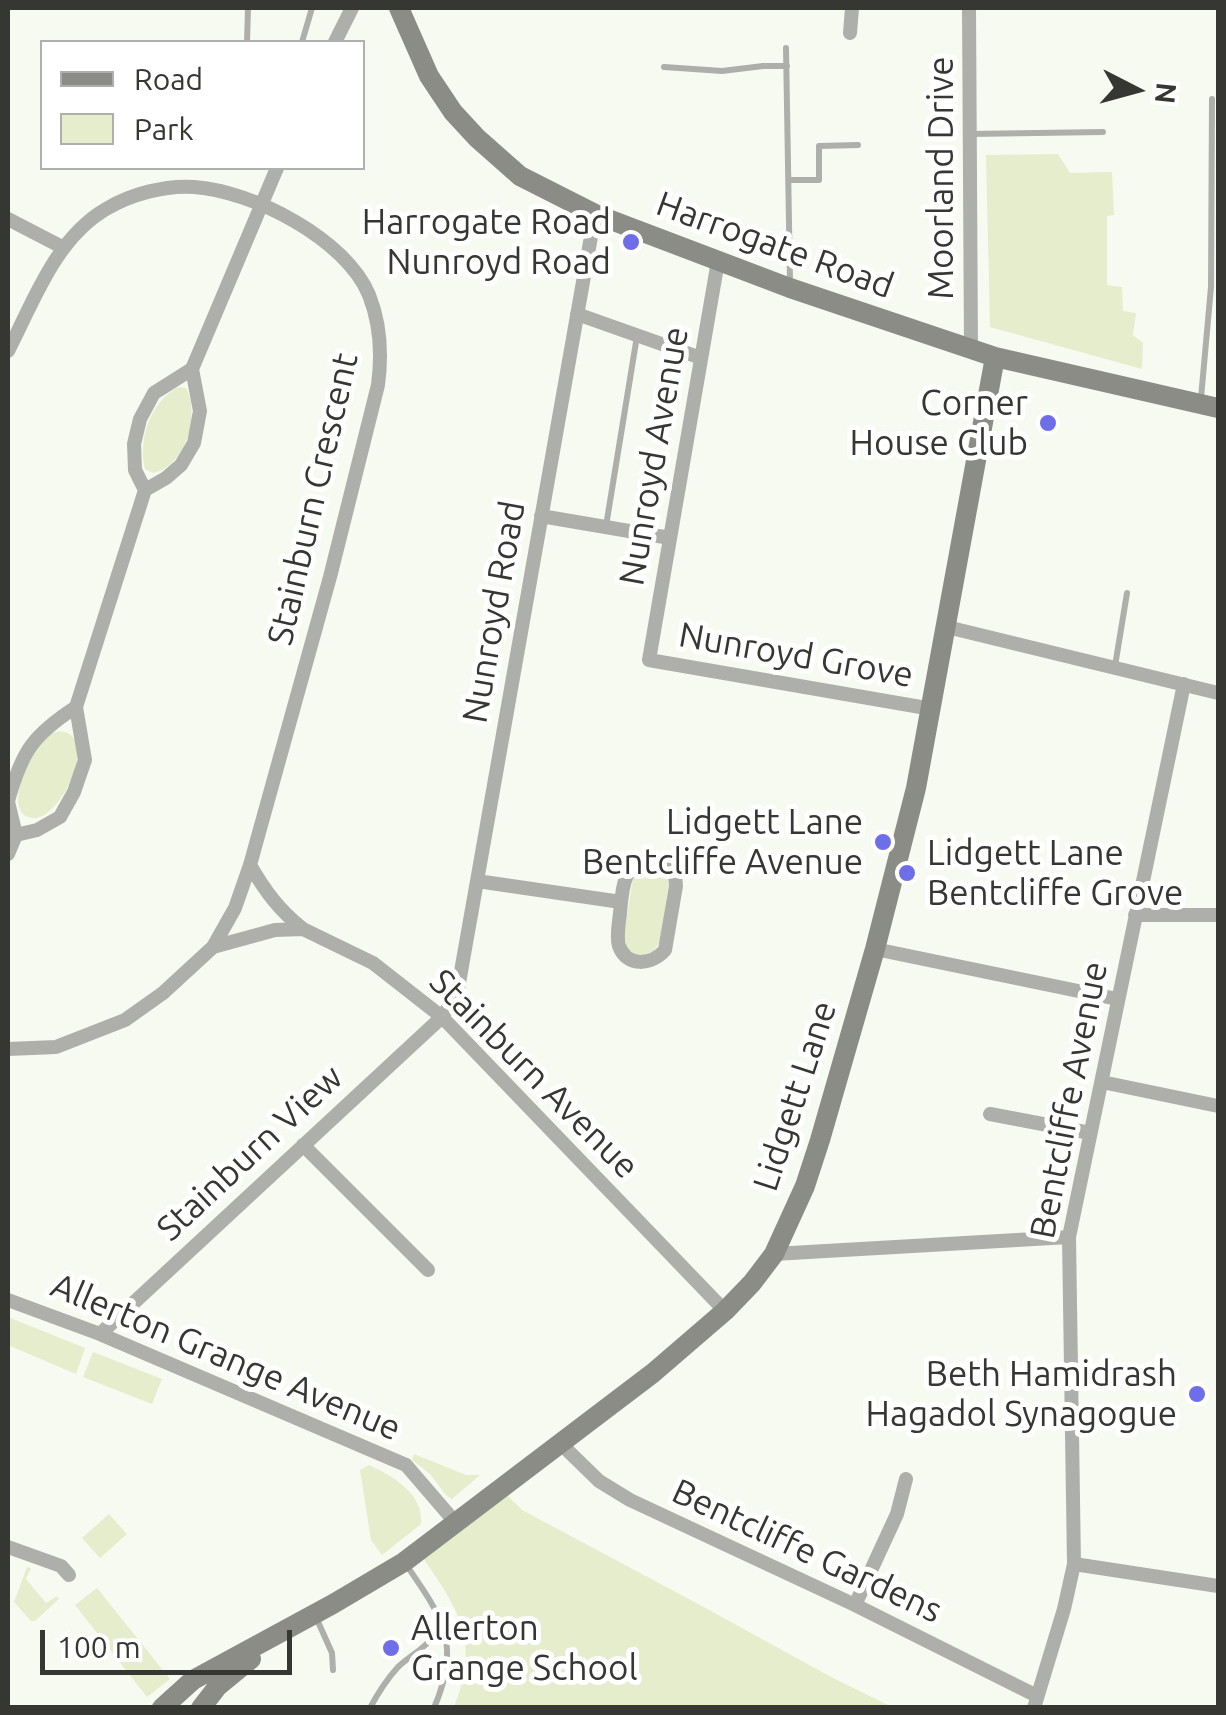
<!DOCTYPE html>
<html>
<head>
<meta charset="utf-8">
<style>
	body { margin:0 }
	#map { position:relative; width:1226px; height:1715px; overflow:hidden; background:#f7faf0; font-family:Ubuntu,sans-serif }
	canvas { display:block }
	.frame { position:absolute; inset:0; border:10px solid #363733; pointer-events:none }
	.legend { position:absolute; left:40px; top:40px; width:325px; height:130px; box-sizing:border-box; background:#fff; border:2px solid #afafad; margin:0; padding:12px 18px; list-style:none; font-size:30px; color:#363733 }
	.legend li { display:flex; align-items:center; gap:20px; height:50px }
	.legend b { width:50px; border:2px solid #afafad }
	.north { position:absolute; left:1086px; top:40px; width:100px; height:100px; -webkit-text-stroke:8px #fff; paint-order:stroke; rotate:96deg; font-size:28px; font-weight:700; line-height:40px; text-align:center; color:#363733 }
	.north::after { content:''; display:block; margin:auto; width:35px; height:45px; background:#363733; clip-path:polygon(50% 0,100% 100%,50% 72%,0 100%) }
	.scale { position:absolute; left:40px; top:1630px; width:252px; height:45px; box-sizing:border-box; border:5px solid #363733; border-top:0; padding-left:12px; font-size:30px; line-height:35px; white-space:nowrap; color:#363733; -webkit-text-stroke:8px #fff; paint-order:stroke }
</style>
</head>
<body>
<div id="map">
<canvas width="1226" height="1715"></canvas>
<div class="frame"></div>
<ul class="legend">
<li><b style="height:12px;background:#8b8c86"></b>Road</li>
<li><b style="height:28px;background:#e5edcc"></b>Park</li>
</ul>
<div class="north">N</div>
<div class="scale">100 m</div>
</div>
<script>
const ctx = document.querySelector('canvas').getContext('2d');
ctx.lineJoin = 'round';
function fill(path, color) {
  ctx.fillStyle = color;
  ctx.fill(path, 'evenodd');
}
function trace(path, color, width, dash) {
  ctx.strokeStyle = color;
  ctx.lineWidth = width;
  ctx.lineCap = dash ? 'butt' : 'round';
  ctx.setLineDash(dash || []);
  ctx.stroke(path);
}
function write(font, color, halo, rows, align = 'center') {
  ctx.font = font + ' Ubuntu,sans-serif';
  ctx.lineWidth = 10;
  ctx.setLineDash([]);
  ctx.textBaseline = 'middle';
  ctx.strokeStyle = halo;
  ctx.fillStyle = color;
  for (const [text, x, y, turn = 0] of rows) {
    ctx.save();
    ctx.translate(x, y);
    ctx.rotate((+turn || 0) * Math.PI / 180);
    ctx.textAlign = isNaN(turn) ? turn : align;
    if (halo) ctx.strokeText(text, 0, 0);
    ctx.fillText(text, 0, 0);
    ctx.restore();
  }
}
const green = new Path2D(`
	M1058,154L1070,173L1112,172L1114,215L1107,216V285L1122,287L1123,311L1136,313L1133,335L1143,343L1142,369L990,327L986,155Z
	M178,387L186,388C201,415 185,467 153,473L145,469C138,438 150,403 178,387Z
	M60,731C103,736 58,823 32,818C0,813 32,751 45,738C51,733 53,733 60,731Z
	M652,865L663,870L669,881L660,941L654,951L642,956L636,955L627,948L624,936L633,878L640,868Z
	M8,1317L85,1348L76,1374L8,1345Z
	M93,1352L162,1379L152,1404L83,1377Z
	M414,1454L466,1475H480L452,1499L446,1495L430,1474L412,1460Z
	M369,1465C393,1476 424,1494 421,1524L382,1555L371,1540L360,1470Z
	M501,1489L522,1510L700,1605L833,1678L892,1707H454C482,1639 457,1607 418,1551Z
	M109,1514L127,1534L100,1558L82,1538Z
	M27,1567L31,1568L26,1579L46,1603L57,1596L59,1599L35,1621H31L14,1602Z
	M97,1588L170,1679L147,1697L75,1605Z`);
const lane = new Path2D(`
	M247,42L248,8
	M302,42L312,8
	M786,48L790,282
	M664,67L722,71L763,66H787
	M970,134L1103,132
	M789,180H819V146L858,145
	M1201,398L1211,287L1212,99
	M606,526L637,336
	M1115,666L1127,593
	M405,1563C442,1617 462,1642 434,1708
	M315,1615L332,1653L333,1670
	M370,1708C378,1693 387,1679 398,1667C414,1652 436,1644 439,1620`);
const street = new Path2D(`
	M969,8L971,348
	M850,33L852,8
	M335,42L352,8
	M8,219L62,247
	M718,261L649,660L932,709
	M577,314L701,358
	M8,351C34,301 55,239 106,209C131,194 165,185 194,187C253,191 346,239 369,295C381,325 382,355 378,385L330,577L250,865L235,908L213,947L163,993L125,1020L56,1047L8,1049
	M145,490L166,478L181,465L194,443L200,411L192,369L277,168
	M541,516L670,538
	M947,627L1218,693
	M8,801C22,751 33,735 76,707
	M8,802L16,835L8,854
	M16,835L37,830L60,817L74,792L85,760L76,707L145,490L135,470L134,444L140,419L154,393L192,369
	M653,857C668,861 676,870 676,886L665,950C652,965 627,968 619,946C616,936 619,924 620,913C622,890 623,860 653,857Z
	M250,865C265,891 279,910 303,929
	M477,881L621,902
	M1135,915H1218
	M213,947L275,930L303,929L373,963L442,1017L725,1311
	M875,949L1117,999
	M1102,1082L1218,1106
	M990,1114L1090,1133
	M303,1145L428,1270
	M774,1254L1069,1237
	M8,1300L100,1334L406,1465L455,1522
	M100,1334L442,1017L457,994L595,214
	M561,1444L599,1481L630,1500L855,1605L1037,1696
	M8,1547L61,1566L69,1575
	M1074,1564L1218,1586
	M855,1605L897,1514L906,1479
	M1034,1708L1064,1609L1074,1564L1069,1237L1184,684`);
const secondary = new Path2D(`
	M399,8L429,76L453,112L477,138L520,176L595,214L790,288L995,357L1218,408
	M162,1708L193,1680L333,1604L404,1562L653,1373L725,1311L752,1283L774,1254L805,1186L820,1140L875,949L916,788L995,357
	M201,1708L218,1686L251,1659`);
const markers = [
	[631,242,10,"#6d6ee8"],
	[1048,423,10,"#6d6ee8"],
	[883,842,10,"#6d6ee8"],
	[907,873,10,"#6d6ee8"],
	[1197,1394,10,"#6d6ee8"],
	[391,1648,10,"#6d6ee8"]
];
const streetNames = [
	["Moorland Drive",941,178,-90],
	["Harrogate Road",775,245,20],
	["Nunroyd Avenue",654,456,-80],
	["Stainburn Crescent",313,499,-77],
	["Nunroyd Road",494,612,-80],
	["Nunroyd Grove",796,655,10],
	["Stainburn Avenue",534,1074,45],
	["Lidgett Lane",795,1096,-72],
	["Bentcliffe Avenue",1069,1100,-79],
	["Stainburn View",250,1153,-43],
	["Allerton Grange Avenue",226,1357,23],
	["Bentcliffe Gardens",807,1551,25]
];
const poiNames = [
	["Harrogate Road",611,222],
	["Nunroyd Road",611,262],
	["Corner",1028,403],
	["House Club",1028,443],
	["Lidgett Lane",863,822],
	["Bentcliffe Avenue",863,862],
	["Lidgett Lane",927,853,"left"],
	["Bentcliffe Grove",927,893,"left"],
	["Beth Hamidrash",1177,1374],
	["Hagadol Synagogue",1177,1414],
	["Allerton",411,1628,"left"],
	["Grange School",411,1668,"left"]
];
fill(green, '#e5edcc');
trace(lane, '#aeafab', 6);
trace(street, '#aeafab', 14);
trace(secondary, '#8b8c86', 20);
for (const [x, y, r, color] of markers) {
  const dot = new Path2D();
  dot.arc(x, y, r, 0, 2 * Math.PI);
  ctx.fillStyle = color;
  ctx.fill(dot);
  trace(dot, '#fff', 4);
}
write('35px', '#363733', '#fff', streetNames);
write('35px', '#363733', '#fff', poiNames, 'right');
</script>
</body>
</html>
